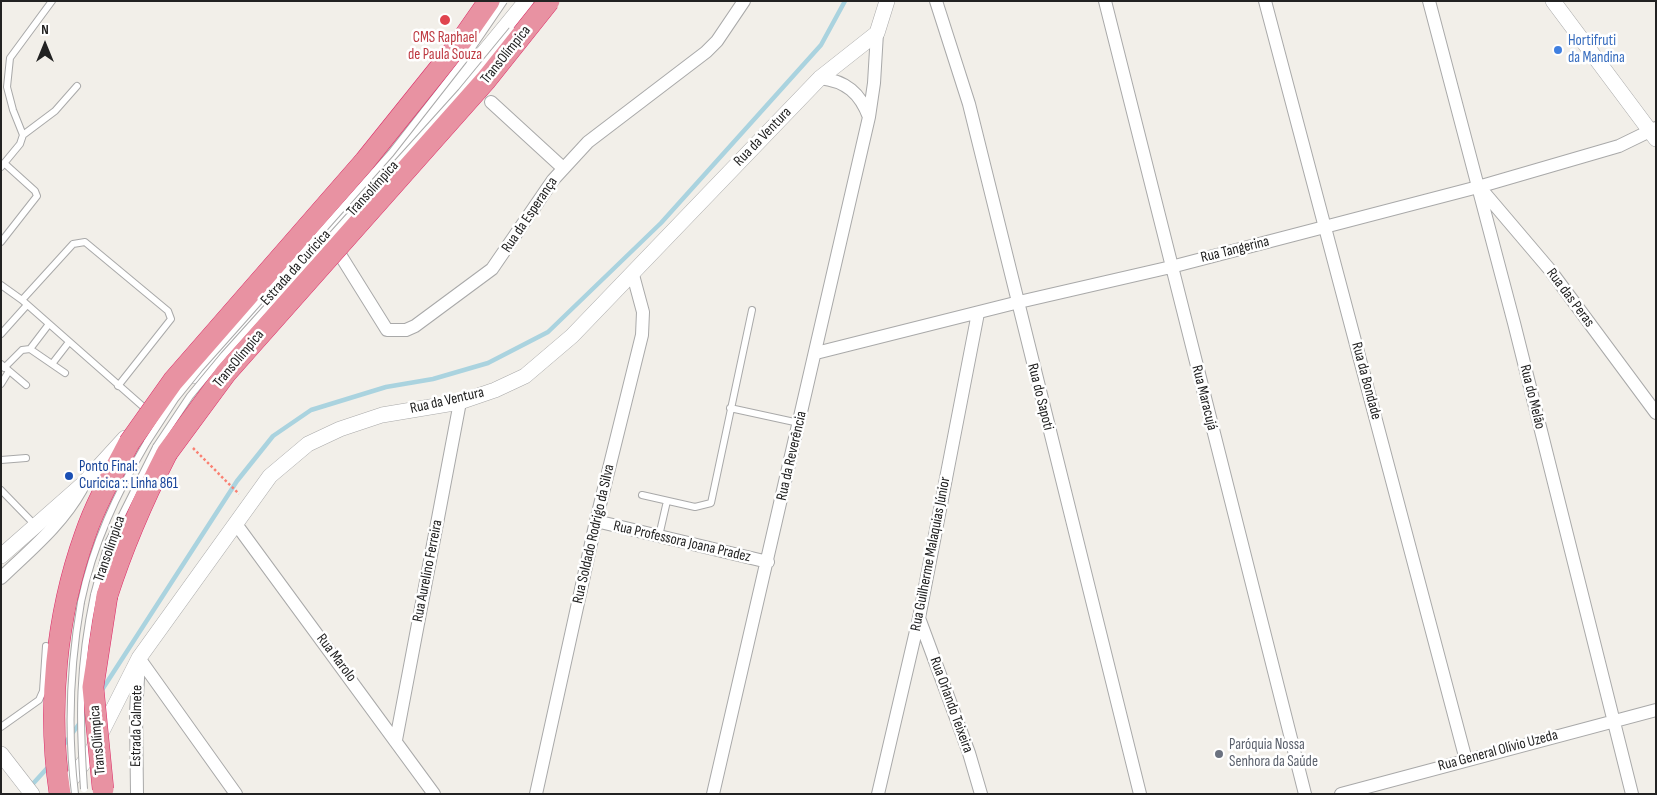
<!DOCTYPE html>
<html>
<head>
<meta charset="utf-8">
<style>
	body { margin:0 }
	#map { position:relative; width:1657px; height:795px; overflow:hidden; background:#f2efe9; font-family:"Sofia Sans Condensed",sans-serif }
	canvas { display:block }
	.frame { position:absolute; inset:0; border:2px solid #222; pointer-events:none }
	.north { position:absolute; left:20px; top:20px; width:50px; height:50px; -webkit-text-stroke:4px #fff; paint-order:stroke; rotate:0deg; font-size:14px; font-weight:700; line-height:20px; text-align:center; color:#222 }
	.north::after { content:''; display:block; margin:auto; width:18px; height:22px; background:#222; clip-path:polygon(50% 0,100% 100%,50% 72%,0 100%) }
</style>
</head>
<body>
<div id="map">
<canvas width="1657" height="795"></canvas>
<div class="frame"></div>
<div class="north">N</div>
</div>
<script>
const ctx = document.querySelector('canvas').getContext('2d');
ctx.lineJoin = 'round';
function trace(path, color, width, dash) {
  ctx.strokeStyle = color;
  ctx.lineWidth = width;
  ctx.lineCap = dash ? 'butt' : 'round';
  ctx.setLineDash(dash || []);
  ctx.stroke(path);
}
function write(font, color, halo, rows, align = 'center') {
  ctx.font = font + ' "Sofia Sans Condensed",sans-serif';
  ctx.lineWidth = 5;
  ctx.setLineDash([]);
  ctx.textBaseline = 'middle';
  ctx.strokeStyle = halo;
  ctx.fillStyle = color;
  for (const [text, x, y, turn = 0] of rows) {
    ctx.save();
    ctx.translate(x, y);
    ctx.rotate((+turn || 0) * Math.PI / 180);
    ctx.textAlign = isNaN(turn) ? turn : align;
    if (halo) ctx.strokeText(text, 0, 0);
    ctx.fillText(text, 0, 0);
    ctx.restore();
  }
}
const stream = new Path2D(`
	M100,693L237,481L273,436L311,410L386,387L433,379L488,363L548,332L661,223L821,45L845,1
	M63,746L82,720
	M30,787L50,765`);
const path = new Path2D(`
	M193,448L239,494`);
const service = new Path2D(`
	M23,135L55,111L77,86
	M1,167L20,144L23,135L13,110L7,87L10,58L52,1
	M1,242L37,196L35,191L4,163
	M1,285L22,300L148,411
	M22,300L73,244L85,242L168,311L171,319L118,386
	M1,334L27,305
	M30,349L49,324
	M1,364L26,385
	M52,364L69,342
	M4,368L22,350L30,349L65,373
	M1,384L9,371
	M730,408L799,423
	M1,460L26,458
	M1,490L35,525
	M642,495L695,507L711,503L752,310
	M659,536L667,501
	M94,595L108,543L156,447
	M81,602C93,544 117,493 147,442
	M1,727L39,700L43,691L46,646`);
const minor = new Path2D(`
	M936,1L969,104L1140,794
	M1105,1L1305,794
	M1265,1L1466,760
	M1429,1L1514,323L1632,794
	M820,78C846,81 860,93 869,117
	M491,102L563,168
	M1482,190L1550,270L1656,413
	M334,245L387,330H406L415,326L492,269L553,180L588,142L706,52L717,41L744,1
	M816,353L1019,302L1171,267L1478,187L1619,146L1656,128
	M596,521L768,562
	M236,524L434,794
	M1,578C30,550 61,525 81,489
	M919,618L969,753L981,794
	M139,658L236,794
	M396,740L460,402
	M137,794L136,713L139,661
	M536,794L596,521L642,335L643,312L633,275
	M713,794L869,117L874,83L877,33
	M878,794L919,618L978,313
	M1341,794L1656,710`);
const tertiary = new Path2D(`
	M1553,1L1656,139
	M193,376L213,360C319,242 426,125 526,1
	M1,556L83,484L125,438
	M1,754L32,794
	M64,789L91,753L139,658L270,476L308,444L340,429L382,415L460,402L495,390L525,376L572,336L820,78L877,33L887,1`);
const motorway = new Path2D(`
	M107,596C123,546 143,500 167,453
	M60,794C47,709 56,616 85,535C96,503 113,473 129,443`);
const serviceBridge = new Path2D(`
	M147,442L175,399L200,368L391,153L463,61L504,1
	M156,447L190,396L224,355L461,92L512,30
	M84,789C79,717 79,666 94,595
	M75,794C67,729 70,666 81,602`);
const motorwayBridge = new Path2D(`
	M129,443L173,381L365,161L459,44L489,1
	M167,453L226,373L486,80L549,1
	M103,789L93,687L107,596`);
const markers = [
	[445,20,6,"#e0444e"],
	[1558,50,5,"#3f7fe0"],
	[69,476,5,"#1a4fb4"],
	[1219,754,5,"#6b7280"]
];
const healthNames = [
	["CMS Raphael",445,38],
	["de Paula Souza",445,55]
];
const shopNames = [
	["Hortifruti",1568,41],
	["da Mandina",1568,58]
];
const streetNames = [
	["TransOlímpica",506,55,-51],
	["Rua da Ventura",763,137,-46],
	["Transolímpica",373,189,-48],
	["Rua da Esperança",530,215,-56],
	["Rua Tangerina",1235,250,-14],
	["Estrada da Curicica",296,268,-48],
	["Rua das Peras",1570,298,53],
	["TransOlímpica",239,359,-50],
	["Rua da Bondade",1366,381,75],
	["Rua do Sapoti",1040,397,76],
	["Rua do Melão",1532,397,76],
	["Rua Maracujá",1204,398,76],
	["Rua da Ventura",447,401,-13],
	["Rua da Reverência",792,456,-77],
	["Rua Soldado Rodrigo da Silva",594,534,-77],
	["Rua Professora Joana Pradez",682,542,13],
	["Transolímpica",110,549,-71],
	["Rua Guilherme Malaquias Júnior",931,554,-79],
	["Rua Aurelino Ferreira",428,571,-79],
	["Rua Marolo",336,658,53],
	["Rua Orlando Teixeira",951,705,70],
	["Estrada Calmete",137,726,-89],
	["TransOlímpica",98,740,-95],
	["Rua General Olívio Uzeda",1498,751,-15]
];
const transitNames = [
	["Ponto Final:",79,467],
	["Curicica :: Linha 861",79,484]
];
const worshipNames = [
	["Paróquia Nossa",1229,745],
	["Senhora da Saúde",1229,762]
];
trace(stream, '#aad3df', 4.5);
trace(service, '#a9a9a9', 8);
trace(minor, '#a9a9a9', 14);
trace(tertiary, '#a9a9a9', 16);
trace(motorway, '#dc2a67', 22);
trace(path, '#fa8072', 2.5, [2.5, 2.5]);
trace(service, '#fff', 6);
trace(minor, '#fff', 12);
trace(tertiary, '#fff', 15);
trace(motorway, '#e892a2', 21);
trace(serviceBridge, '#a9a9a9', 8, []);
trace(motorwayBridge, '#dc2a67', 22, []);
trace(serviceBridge, '#fff', 6);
trace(motorwayBridge, '#e892a2', 21);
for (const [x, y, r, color] of markers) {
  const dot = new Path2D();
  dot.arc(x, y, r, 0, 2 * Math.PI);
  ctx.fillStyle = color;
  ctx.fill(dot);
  trace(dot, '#fff', 2);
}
write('15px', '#be3a42', '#fff', healthNames);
write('15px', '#366cbe', '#fff', shopNames, 'left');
write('15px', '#222', '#fff', streetNames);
write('15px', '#164399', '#fff', transitNames, 'left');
write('15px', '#5b616d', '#fff', worshipNames, 'left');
</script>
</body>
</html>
